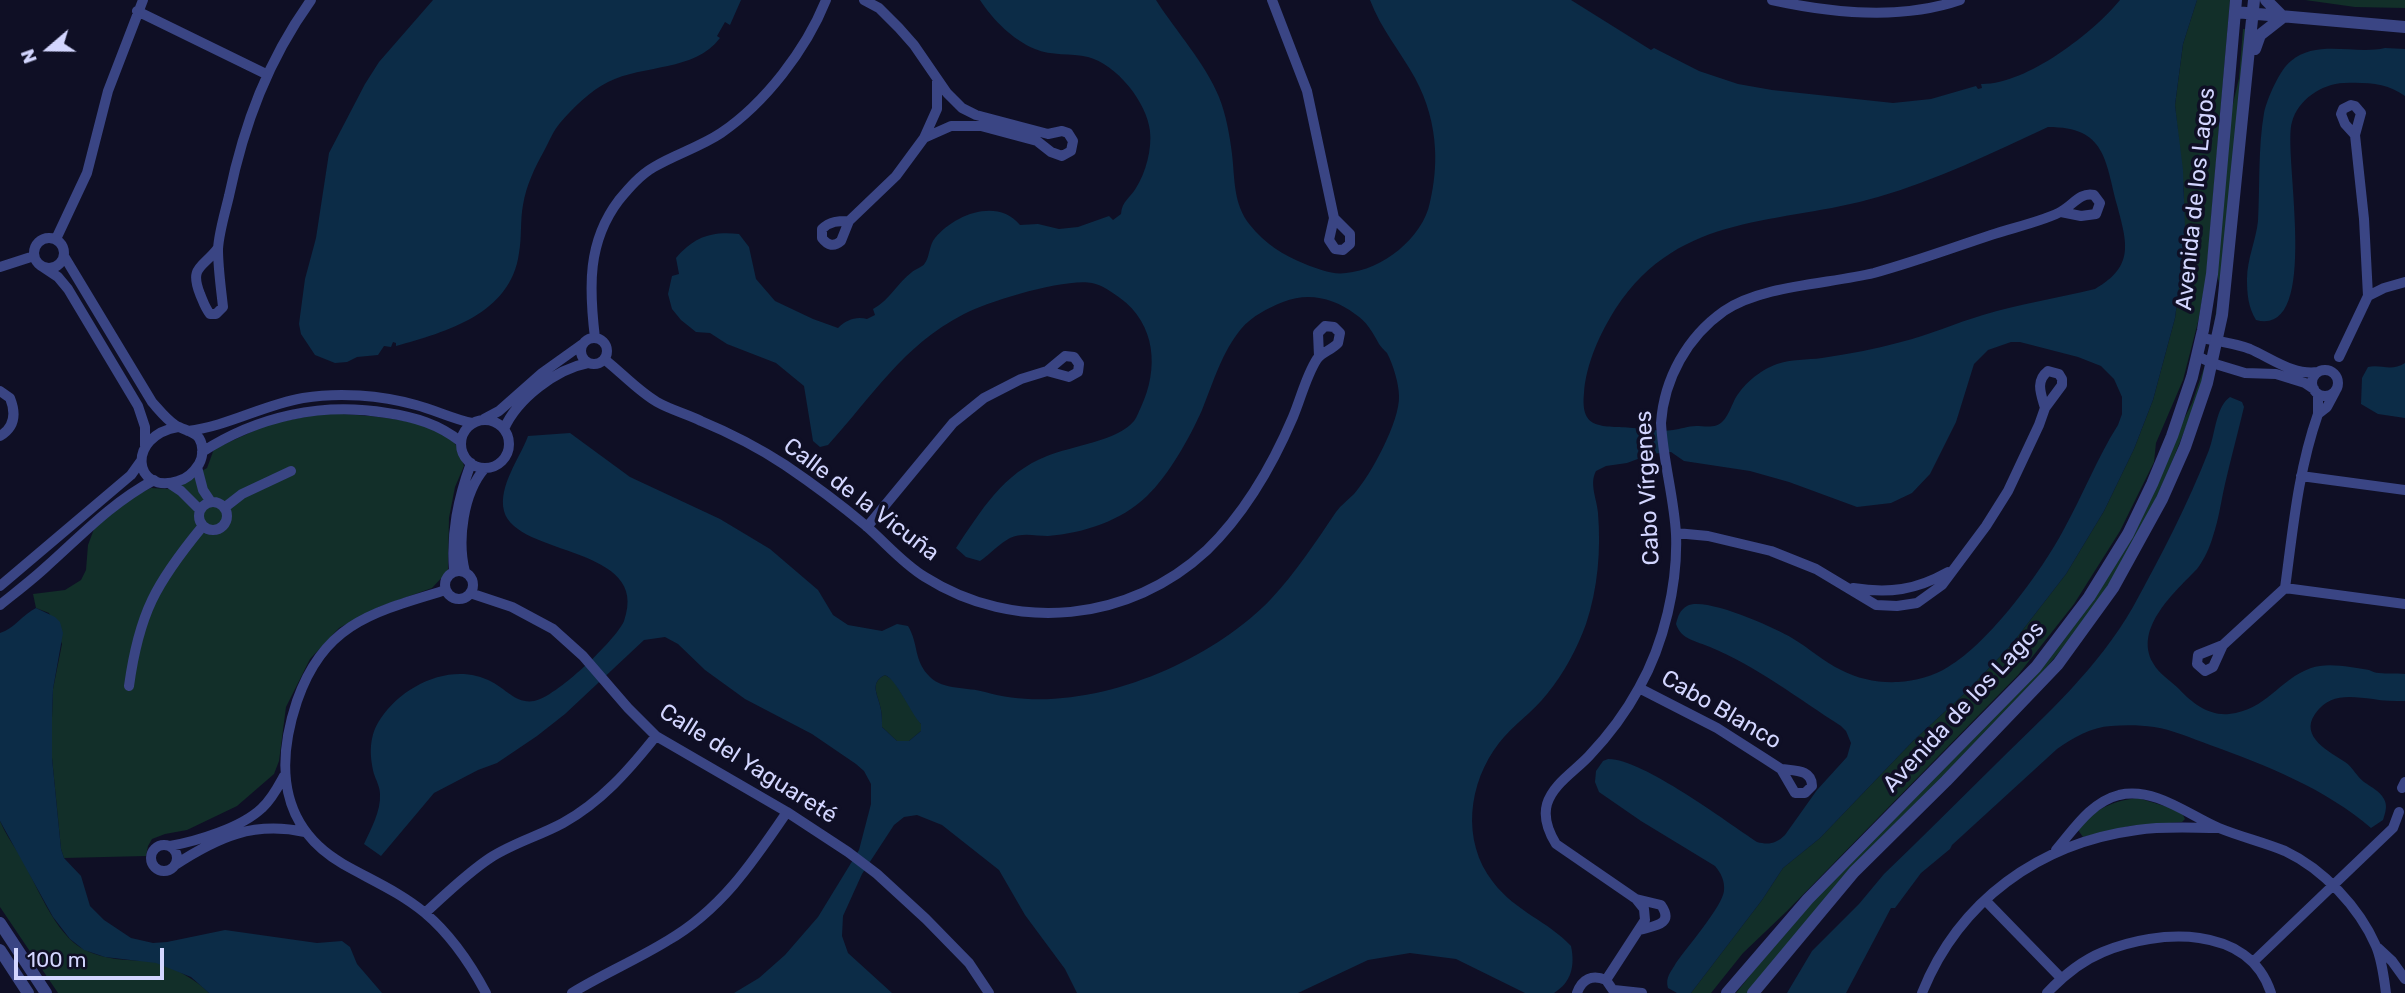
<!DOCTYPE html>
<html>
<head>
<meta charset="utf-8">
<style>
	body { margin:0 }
	#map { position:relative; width:2405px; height:993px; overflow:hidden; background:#0f0f25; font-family:Rubik,sans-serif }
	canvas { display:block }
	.north { position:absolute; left:14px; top:14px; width:70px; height:70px; -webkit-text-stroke:5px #0f0f25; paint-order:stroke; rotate:250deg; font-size:19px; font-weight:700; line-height:28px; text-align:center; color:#d3d6ff }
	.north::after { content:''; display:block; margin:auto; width:24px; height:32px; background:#d3d6ff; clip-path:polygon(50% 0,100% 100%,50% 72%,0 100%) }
	.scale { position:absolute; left:14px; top:948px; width:150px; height:32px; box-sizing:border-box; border:4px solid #d3d6ff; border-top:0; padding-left:9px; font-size:21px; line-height:24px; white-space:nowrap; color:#d3d6ff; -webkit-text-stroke:5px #0f0f25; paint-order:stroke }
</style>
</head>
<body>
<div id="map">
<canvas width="2405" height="993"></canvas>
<div class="north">N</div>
<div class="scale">100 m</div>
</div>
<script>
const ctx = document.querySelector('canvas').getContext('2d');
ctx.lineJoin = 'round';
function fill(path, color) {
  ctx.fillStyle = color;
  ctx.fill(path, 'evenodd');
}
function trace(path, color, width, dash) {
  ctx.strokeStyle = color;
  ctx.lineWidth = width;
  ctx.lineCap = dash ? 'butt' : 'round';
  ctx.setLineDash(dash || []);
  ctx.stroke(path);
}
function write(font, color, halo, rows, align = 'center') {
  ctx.font = font + ' Rubik,sans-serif';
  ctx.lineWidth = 7;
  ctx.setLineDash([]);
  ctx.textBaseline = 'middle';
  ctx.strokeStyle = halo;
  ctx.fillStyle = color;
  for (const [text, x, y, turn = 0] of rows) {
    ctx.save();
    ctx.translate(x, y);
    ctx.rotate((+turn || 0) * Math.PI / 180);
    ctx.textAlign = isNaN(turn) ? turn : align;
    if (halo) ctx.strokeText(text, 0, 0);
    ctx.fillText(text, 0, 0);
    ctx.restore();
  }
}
const green = new Path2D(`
	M2197,0H2230L2206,279L2198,322L2183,380L2156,443L2154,462L2120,531L2074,604L2018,675L1787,911L1743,953L1711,993H1691L1762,900L1783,868L1820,838L1913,741L1966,692L2011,645L2066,574L2104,511L2134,449L2153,400L2175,318L2182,266L2184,192L2175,105L2183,44Z
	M2305,0H2405V8L2355,7Z
	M2243,29H2248L2224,278L2212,337L2220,287L2217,274L2231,112L2239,78Z
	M2205,365L2208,366C2180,447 2149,525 2101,596C2060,658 2007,711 1956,766C1887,842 1817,917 1748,993H1736L1783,934L2096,595L2192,403Z
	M325,413C356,415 437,417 456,445C460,451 462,460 464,466L455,487L449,518L448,571L432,588L379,607L339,628L310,659L286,707L279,761L274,774L237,806L187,830L165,834L152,839L148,846L146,856L64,858L61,849L52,758V717L53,689L62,644L49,613L36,608L33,594L65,590L81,580L86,570L88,545L94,529L131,497L151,488L170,489L207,468L214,449L269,424Z
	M885,675L893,680L921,724V731L909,741H897L882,727C882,721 882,715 881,710C879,696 868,683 885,675Z
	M2138,798L2181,811L2185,819L2182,822L2130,826L2083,837L2078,830C2091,810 2115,800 2138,798Z
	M0,821C5,833 12,843 19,854C36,882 54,935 85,950C105,960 126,960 148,961C166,962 197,980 209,993H58L0,907Z`);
const water = new Path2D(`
	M433,0H741L730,25L725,22L717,36L720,38C694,72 644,64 608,82C590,91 573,108 560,123C553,131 549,142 544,151C535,167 526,186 523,205C520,221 522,237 519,253C511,314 446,332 396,346V343L393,342L391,347L384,346L378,355L357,357L347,362L335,363L315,355L301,334L299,324L305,279L316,238L329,153L365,84L379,62Z
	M980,0H1156C1177,33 1204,61 1219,97C1226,114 1230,137 1232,154C1235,179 1233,204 1250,225C1265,244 1283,255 1305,264C1318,269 1332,275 1346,273C1382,270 1423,238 1430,202C1434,185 1436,166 1435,149C1434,125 1427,100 1415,78C1400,51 1381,29 1370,0H1571L1651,50L1654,48L1699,71L1738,84L1772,90L1893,103L1931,99L1976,86L1978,89L1982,88L1981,84C2026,85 2093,33 2120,0H2197L2183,44L2175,105L2183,170L2185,229L2182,266L2175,318L2153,400L2134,449L2104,511L2066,574L2011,645L1966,692L1913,741L1820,838L1783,868L1762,900L1691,993H1677L1668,988C1665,977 1671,972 1676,963C1687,947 1722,907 1724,891C1725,881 1721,873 1715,866L1641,821L1599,792L1595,782L1596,771L1603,761L1608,759C1641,758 1727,822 1757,842C1768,845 1776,844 1785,835L1817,790L1847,757L1851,743L1846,731L1841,726C1799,699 1756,666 1710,647C1697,641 1681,640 1676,624C1678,616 1680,610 1687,606C1705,596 1775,628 1792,638C1809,648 1824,662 1841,670C1858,679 1878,683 1898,682C1915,681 1934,676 1948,667C1989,643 2042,571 2064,529C2083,495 2097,458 2118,425L2122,414V397L2114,379L2101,366L2078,357L2020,342H2011L1988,350L1974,364L1956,422L1930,474L1912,493L1891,503L1857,507L1789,482L1750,471L1684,461L1671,452L1651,454L1627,463L1606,466L1596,471C1589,484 1597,499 1598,513C1601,550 1598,588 1586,624C1577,649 1564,673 1547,694C1533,712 1513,725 1499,743C1468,783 1461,841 1493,882C1516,912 1548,921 1571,946C1575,965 1572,982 1554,993H1525L1456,959L1410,953L1368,960L1298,993H1077L1065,969L1025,915L999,870L942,825L917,815L904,817L894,825L862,874L843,916L842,936L848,953L892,993H734L759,978L785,955L818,917L859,850L871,804V784L864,771L856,764L812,734L745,699L705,670L678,644L665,637L644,640L565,714L537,736L497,763L478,770L434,793L381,856L364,844C371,829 381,811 380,794C380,787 376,780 374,774C369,754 369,735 381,718C404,684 454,661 492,682C506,689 516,704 534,701C555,698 616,640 624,621C652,545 516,557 504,511C498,486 520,458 528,436L570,433L630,477L720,519L770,549L818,590L833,615L848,625L882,631L897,624L908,626C919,644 913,660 930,677C943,690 968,687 985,692C1077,719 1206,667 1271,599C1296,572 1315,543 1336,512C1341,505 1348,500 1354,494C1371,475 1400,421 1399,396C1399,384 1393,364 1387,353C1384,350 1381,347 1379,344C1372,331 1367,322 1355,314C1333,298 1309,292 1283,302C1268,308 1252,316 1241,329C1222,352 1213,383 1202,410C1190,437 1169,475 1147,496C1121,521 1084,533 1048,536C1036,536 1022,532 1010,538C1000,543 990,554 980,561L966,557L956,548C981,511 1003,473 1047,456C1071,446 1118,441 1134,421C1137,417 1139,411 1141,407C1159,369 1156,324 1120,298C1112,292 1102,285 1092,283C1065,278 989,301 964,314C902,346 873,396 828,445L820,447L813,441L804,386L776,363L727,344L710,333L696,332L681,320L672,309L668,294L672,276L679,274L676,258C694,237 711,231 739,234L749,247L756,279L775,301L813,319L838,328C846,320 856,316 867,319L875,315L873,309C890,300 897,283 912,272C915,269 923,267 925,263C930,256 929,245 935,238C954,215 997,197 1020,225L1038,224L1059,229L1078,227L1109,216L1113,220L1121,214C1122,201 1130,198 1136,188C1146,172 1152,149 1150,131C1147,102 1116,64 1088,57C1071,53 1051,56 1035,49C1013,40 993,20 980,0ZM2048,127C2106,127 2105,160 2117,205C2127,243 2135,266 2095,289C2058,298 2020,304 1983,315C1956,323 1929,335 1901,342C1875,349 1849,354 1822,358C1807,360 1791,359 1777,364C1760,370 1742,385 1734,401C1731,407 1728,416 1723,421C1716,429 1705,426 1696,426C1688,426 1681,429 1673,430C1660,432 1646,429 1633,428C1603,425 1580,432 1584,393C1586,364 1600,333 1616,308C1681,210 1779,226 1878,197C1937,180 1992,153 2048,127ZM885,675C897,680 910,712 921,724V731L909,741H897L882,727C882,721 882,715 881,710C879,696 868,683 885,675Z
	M2385,48L2405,49V96C2388,83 2365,82 2344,83C2321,84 2298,100 2292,122C2282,152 2323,338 2256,320C2248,307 2247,293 2247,279C2247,259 2256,240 2258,221C2260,185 2258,148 2264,113C2267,99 2280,69 2291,61C2317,39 2355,55 2385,48Z
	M2405,363V418L2378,414L2361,404L2362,378L2368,367C2381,364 2391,372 2405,363Z
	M2230,397L2242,402L2244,407C2238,432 2231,458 2225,484C2221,501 2219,519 2213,536C2210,547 2204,560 2197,569C2176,591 2133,628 2153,663C2159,674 2170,680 2179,689C2192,703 2209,716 2229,714C2267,710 2278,680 2311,668C2327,662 2352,667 2369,670C2372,671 2375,673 2379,673C2387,674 2396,673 2405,674V701C2394,701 2383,701 2373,699C2350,696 2329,693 2315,714C2299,737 2330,752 2345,762C2353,767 2356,776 2364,782C2371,787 2380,791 2384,799C2388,806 2385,813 2383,820L2371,828C2326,789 2266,765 2210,745C2191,738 2173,730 2154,727C2140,725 2125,725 2111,726C2092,727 2072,738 2057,749L1952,845L1950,849L1921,873L1895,908H1891L1846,993H1787L1812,951L1859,904L1884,874C1923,837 1960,799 1998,762C2047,714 2098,668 2133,607C2161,556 2188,504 2209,450C2215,435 2216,406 2230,397Z
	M36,608L55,617L60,622L63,633L53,689L52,717V758L61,849L64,858L81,876L90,906L104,920L131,938L153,943L167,942L225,930L317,943L342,941L350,947L357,964L382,993H209L191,977L156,963L105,957L84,950L70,939L53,917L0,821V633C14,629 23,614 36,608Z`);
const minor = new Path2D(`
	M864,0L879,8L899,28L914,45L947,93L962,108L976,115L1048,134L1062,131L1068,133L1073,141L1071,151L1062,156L1051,152L1037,141L981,126H951L924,138
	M1272,0L1307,91L1334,218
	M1772,0C1831,13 1902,20 1960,0
	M137,11L266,74
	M2355,135L2345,124L2341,114L2343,109L2351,105L2355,106L2361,113L2355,135L2364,219L2368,296
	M1334,218L1350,234V244L1343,250L1335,249L1329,240Z
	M849,221C838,221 830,221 822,229V238C828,246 834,247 841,241L849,221L896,176L924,138L937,109V81
	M34 253a15 15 0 1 1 30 0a15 15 0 1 1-30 0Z
	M56,239L87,173L108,91L143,0
	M218,248C203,268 189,266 200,294C203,301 205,308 210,314H216L223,307C221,288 218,268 218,249C219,232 225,213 229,196C244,124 268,60 311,0
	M64,256L152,402C160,411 166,419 175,425C183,430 194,431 199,438C204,446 203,457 199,464C194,472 187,479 178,481C133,495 126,436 178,427
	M0,267L34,256
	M43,267L58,277L68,289L138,406L145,427V446
	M595,338C589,288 587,242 619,200C629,188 640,175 654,167C676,154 700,147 721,133C765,103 806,50 826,0
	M2201,338C2217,341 2235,343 2250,349C2271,358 2294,376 2318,372
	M581 351a13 13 0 1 1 26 0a13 13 0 1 1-26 0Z
	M2197,356L2212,363L2245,373L2276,374L2305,383L2314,389
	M2339,357L2368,296L2384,288L2405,282
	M604,359C622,373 638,391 657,402C671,410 687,414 701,421C730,433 759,448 785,465C813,484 840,504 865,525C886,543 902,563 925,577C1015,634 1130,622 1207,550C1244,514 1273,464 1293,417C1301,398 1306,376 1317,359C1322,352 1332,350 1338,343L1340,333L1334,327L1325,326L1318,333L1319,356
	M2312 383a13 13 0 1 1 26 0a13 13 0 1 1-26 0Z
	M0,391L10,398C16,413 15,427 0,436
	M2318,394V414L2327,407L2335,392
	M484,419L499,411L542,373L584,343
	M461 444a24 24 0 1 1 48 0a24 24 0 1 1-48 0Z
	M504,429C517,399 556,369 588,363
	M188,431C228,426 263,405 303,398C339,392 380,395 416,405C435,410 453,419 472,423
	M202,452C258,416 322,402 387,413C414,417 439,424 461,442
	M197,467L203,490L211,502
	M2301,476L2405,490
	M169,483L181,491L200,510
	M199 516a14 14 0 1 1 28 0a14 14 0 1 1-28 0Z
	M224,508L242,494L291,471
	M867,527L953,423L984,398L1021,379L1047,371L1065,356L1074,357L1079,364L1078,372L1069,377L1047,371
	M1676,533L1708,536L1771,551L1816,569L1876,605L1897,606L1917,603L1942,585L1986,526L2008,491L2039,425L2045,408L2062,385V379L2059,374L2048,371C2035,381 2041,394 2045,408
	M445 585a14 14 0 1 1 28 0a14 14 0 1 1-28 0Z
	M454,571C451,532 458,499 471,463
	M465,572C457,540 463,493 485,468
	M0,586L131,475L141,461
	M1853,588C1889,594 1916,590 1948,572
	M2285,588L2405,604
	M446,590C373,612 324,623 297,701C276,764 279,827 343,864C371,880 400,892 425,913C451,935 470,963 486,993
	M470,593L512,607L553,629L583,656L628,708L656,736L787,812L848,852L877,874L926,919L969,963L989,993
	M0,605C16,592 32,580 47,566C83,534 110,504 154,480
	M2223,645L2213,667L2205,671L2197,664L2198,655L2223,645L2285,588C2293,529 2298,471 2318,414
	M129,686C139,613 156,583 202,527
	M1639,688L1717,728L1764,758L1781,769L1795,793H1805L1812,786C1812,769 1794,771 1781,769
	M2402,788L2405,782
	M151 858a13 13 0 1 1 26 0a13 13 0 1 1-26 0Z
	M170,846C197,841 241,828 262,808C272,799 278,787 284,776
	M2056,850C2074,829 2091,802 2119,795C2156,787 2188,815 2219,828C2241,837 2263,842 2285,851C2323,869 2359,907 2376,946C2382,960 2384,978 2386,993
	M175,865C218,837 253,821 305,832
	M1636,899L1661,905C1675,925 1653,926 1639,930
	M1985,900L2061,978
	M425,913C446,894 466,874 490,858C513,843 539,836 563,823C601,802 629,770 656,736
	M2378,948L2392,961L2405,979
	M2254,961L2393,828L2399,812
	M1606,980L1645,920L1644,909L1636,899L1556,844C1548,831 1543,818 1547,804C1553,784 1575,771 1589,756C1608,736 1626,712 1639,688C1664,644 1678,584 1676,534C1674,497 1663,461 1661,423C1664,379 1687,337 1724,311C1762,285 1829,284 1874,273C1914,262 1952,248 1991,235C2011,228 2045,221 2062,211C2073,205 2080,192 2094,195L2100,203L2096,214L2081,216L2061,212
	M1614,990L1642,993
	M572,993C603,974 636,960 667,941C721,910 753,862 787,812
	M1577,993C1582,979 1592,974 1606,980L1615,993
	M1922,993C1959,901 2039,843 2137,830C2164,826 2191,828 2218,828
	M2047,993C2063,976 2081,961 2103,952C2158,929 2249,924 2271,993`);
const tertiary = new Path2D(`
	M2235,12L2405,27
	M2255,49L2260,35L2283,17L2266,0
	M0,923L46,993
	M0,950L28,993
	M1727,993L1808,899L2036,667L2089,597L2128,534L2152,484L2172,436L2192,377L2203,330L2212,274L2236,0
	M1753,993L1854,872L1946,781L2058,664L2113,588L2162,499L2185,447L2207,383L2222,315L2254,0`);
const streetNames = [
	["Avenida de los Lagos",2196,199,-84],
	["Cabo Vírgenes",1648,488,-93],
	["Calle de la Vicuña",861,500,37],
	["Avenida de los Lagos",1964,707,-47],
	["Cabo Blanco",1721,710,30],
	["Calle del Yaguareté",748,764,32]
];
fill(green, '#122f29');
fill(water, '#0c2c47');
trace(minor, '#3a4584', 10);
trace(tertiary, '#3a4584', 12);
write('23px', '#d3d6ff', '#0f0f25', streetNames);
</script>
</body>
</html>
